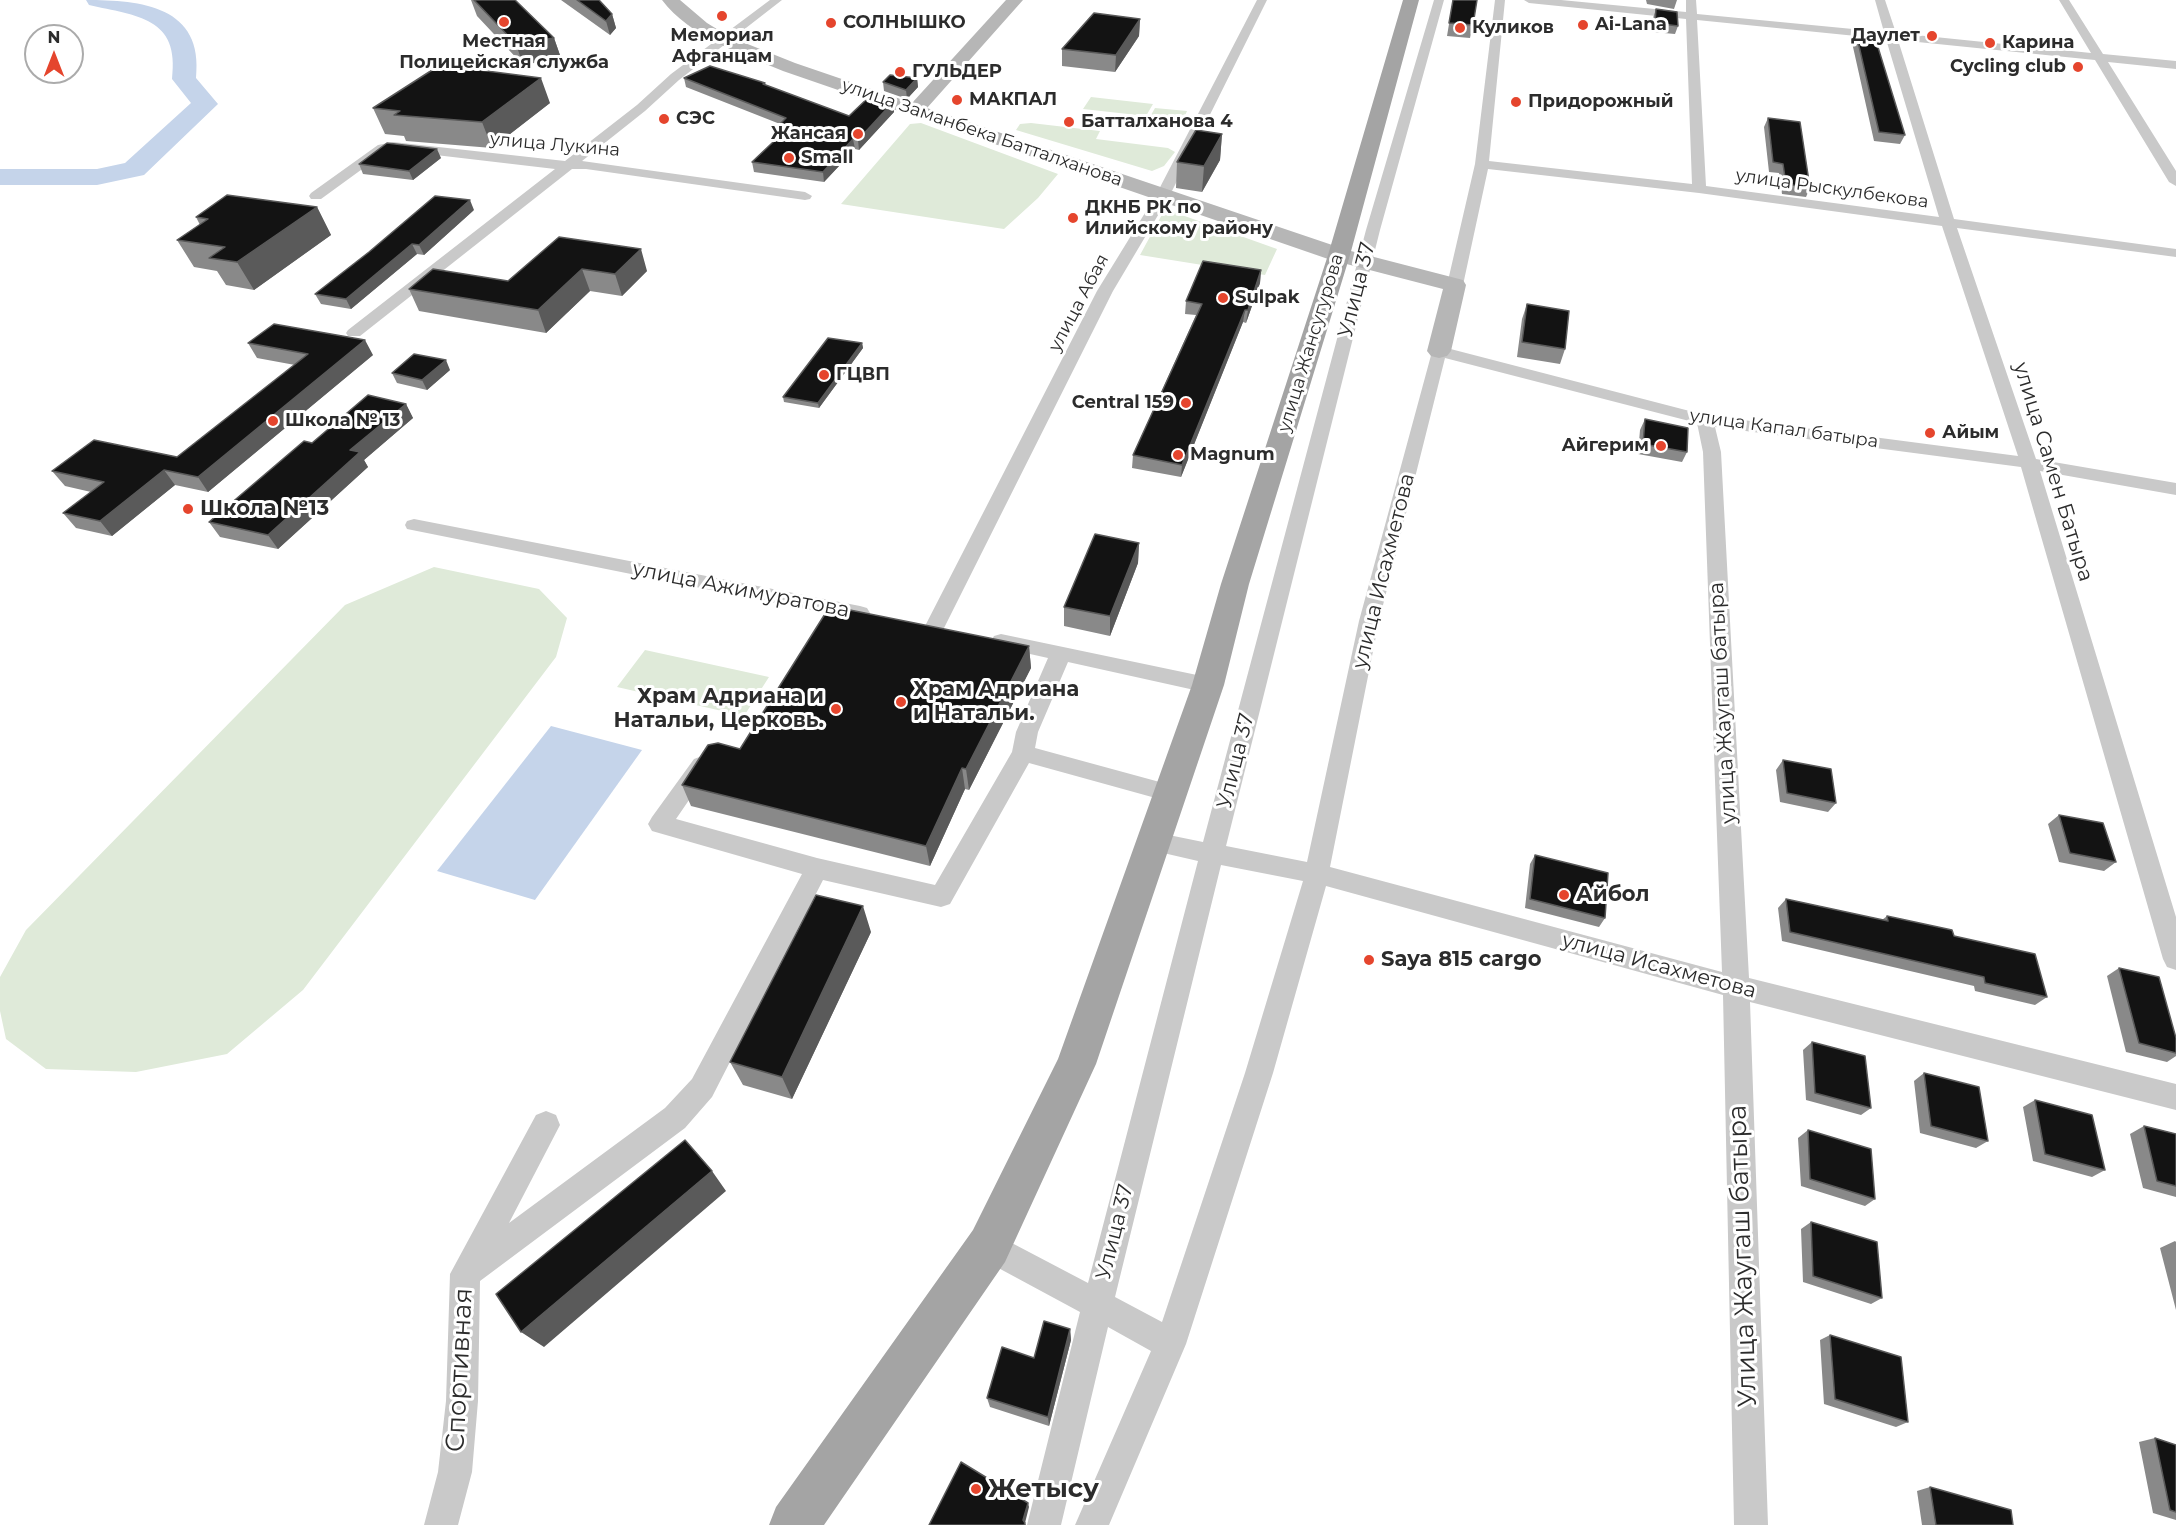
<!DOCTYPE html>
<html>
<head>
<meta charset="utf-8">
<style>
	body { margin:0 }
	#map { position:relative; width:2176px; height:1525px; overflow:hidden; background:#fff; font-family:Montserrat,sans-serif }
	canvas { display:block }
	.north { position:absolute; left:24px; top:24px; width:60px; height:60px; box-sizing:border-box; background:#fff; border:2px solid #ababab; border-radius:50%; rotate:0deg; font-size:16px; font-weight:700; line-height:24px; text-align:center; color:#2c2c2c }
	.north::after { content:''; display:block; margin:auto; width:21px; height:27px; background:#e5452d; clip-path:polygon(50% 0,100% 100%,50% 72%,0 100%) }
</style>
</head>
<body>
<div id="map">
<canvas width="2176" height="1525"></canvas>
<div class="north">N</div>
</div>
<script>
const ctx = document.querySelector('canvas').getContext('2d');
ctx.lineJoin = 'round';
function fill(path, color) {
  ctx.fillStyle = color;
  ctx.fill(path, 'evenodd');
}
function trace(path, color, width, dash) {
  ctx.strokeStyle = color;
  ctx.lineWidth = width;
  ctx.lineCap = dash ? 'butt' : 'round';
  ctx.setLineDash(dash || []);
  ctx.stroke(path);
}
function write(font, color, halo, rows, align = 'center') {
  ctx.font = font + ' Montserrat,sans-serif';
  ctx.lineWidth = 6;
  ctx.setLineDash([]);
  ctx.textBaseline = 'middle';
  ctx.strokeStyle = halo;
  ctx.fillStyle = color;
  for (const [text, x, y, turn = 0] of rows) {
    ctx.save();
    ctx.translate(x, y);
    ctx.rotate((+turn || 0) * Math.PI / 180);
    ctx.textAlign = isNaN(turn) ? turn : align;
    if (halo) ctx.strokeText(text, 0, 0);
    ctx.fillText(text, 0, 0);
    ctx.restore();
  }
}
const green = new Path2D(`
	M1091,97L1153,104L1146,116L1083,109Z
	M1155,108L1187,111L1181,125L1147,122Z
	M921,123L1058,174L1038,198L1004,229L841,204L910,124Z
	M1031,123L1100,131L1096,139L1168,148L1175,152L1164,166L1152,171L1016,130L1020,124Z
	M1165,209L1277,249L1265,275L1140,255Z
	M434,567L539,589L567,618L556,657L303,990L227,1054L136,1072L46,1069L6,1039L0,1011V977L26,930L345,605Z
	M645,650L769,677L744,716L617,687Z`);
const water = new Path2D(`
	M551,726L642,750L535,900L437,871Z`);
const river = new Path2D(`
	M86,0C141,0 204,6 196,78L218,104L144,175L97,185H0V169H97L125,163L191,103L172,79C180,17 137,16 89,5Z`);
const street = new Path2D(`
	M770,0H782L679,80L645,111L582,161L805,192L812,196L810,199L805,200L586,169H572L360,336H348L346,333L348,330L555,169L393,150L387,151L321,199H311L309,196L311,193L378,145L393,142L565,161L637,105L671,74Z
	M1257,0H1267L1170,195L1113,291L944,628L941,633L934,635L927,633L924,628L1097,291L1156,195Z
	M1434,0H1444L1380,230L1226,846L1307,862L1359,621L1433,348L1439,346L1705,415L2018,456L1942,226L1699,193L1488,169L1463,285L1460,288H1450L1447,285L1475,164L1495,0H1505L1489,161L1692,184L1686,19L1529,3L1524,0H1561L1686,12V0H1696L1697,14L1884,32L1875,0H1885L1896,33L2091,53L2059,0H2069L2103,54L2176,61V69L2108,62L2176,171V186L2169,182L2095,60L1898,40L1954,219L2176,249V257L1957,228L2036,459L2176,483V495L2040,471L2176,917V970L2167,967L2163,959L2021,467L1715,427L1721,452L1749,978L2176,1084V1110L1750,1002L1768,1525H1734L1723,995L1326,886L1273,1073L1186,1344L1109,1525H1075L1151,1351L1108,1327L1061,1525H1027L1080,1312L978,1257L974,1246L978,1235L989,1231L1088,1283L1198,861L1146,849L1142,842L1146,835L1154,832L1203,842L1366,230ZM1697,20L1886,39L1939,217L1706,186ZM1445,358L1697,423L1703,452L1722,972L1330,867L1379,621ZM1221,865L1303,881L1245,1073L1162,1322L1115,1297Z
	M414,519L860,606L867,608L870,613L867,618L860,620L407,529L405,525L407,521Z
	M1001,634L1216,679L1219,685L1216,691L1208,693L1068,662L1038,732L1035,748L1178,787L1181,793L1178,799L1170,802L1029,763L950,904L941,907L823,880L712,1097L685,1128L480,1281L478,1401L472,1472L458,1525H424L438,1472L446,1401L450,1274L536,1115L546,1111L556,1115L560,1125L509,1223L665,1108L692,1079L802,874L652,831L648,824L652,817L694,759L702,756L710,759L713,765L676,819L817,858L935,885L1012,752L1016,732L1048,658L994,646L991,641L994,636Z`);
const secondary = new Path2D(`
	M662,0H680L707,23L730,37L795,63L912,103L1006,0H1023L927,108L1347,250L1463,280L1466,285L1451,351L1447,356L1439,358L1431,356L1427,351L1443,289L1331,260L783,71C742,54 690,37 662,0Z`);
const primary = new Path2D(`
	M1403,0H1419L1350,255L1249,584L1224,685L1096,1064L1005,1262L824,1525H769L776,1507L973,1230L1058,1059L1192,685L1221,584L1328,255Z`);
const wall = new Path2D(`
	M471,0H515L554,38L561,58L523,65L477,16Z
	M561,0H599L612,14L616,28L610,35Z
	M1453,0H1477L1470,38L1447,36Z
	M1646,0H1677L1674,9L1647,4Z
	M1656,9L1678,26L1675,34L1653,32V18Z
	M1140,19L1139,36L1115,72L1062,66V49Z
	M1855,29L1905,135L1900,144L1874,141L1851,38Z
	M684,78L766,85L849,116L893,102L894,112L859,150L855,149L824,182L754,172L752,162L780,135L778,126L780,124L686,87Z
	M917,78L918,87L907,99L884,91L883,82Z
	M550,103L492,148L406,141L404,136L385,134L373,108Z
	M1768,118L1810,188L1806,197L1782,194L1779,173L1769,172L1764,127Z
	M1222,134L1220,160L1202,192L1176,188L1177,162Z
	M441,158L413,180L363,174L359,164Z
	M317,207L331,235L254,290L226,285L217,271L194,267L177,240L200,225L196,217Z
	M474,210L424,255L417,254L351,309L321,304L315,294Z
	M559,237L647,271L622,296L590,291L546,333L419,311L409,289L508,281Z
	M1261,270L1260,283L1246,323L1243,322L1181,477L1132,468L1133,455L1196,315L1185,314L1186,301Z
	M1527,304L1565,349L1560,364L1517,357L1522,319Z
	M248,343L373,355L208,492L175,485L112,536L76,528L63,513L91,492L65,486L52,471L177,457L295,365L257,358Z
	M862,343L863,348L819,408L784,402L783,397Z
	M450,370L427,390L397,383L392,373Z
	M406,404L413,418L364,460L368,467L278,549L220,537L209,522L312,443Z
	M1645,419L1687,452L1682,462L1638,454L1640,430Z
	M1139,543L1138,563L1110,636L1064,626V607Z
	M1029,646L1031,668L969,790L965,789L930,866L691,806L682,785L740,749Z
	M1783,760L1836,803L1828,812L1780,802L1776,770Z
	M2059,815L2116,862L2104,871L2059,862L2048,824Z
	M1535,855L1605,918L1599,927L1525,908L1530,864Z
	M1786,899L1882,920L1887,916L1954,936L2047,997L2035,1005L1975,991L1974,986L1782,941L1778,908Z
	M871,932L792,1099L743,1085L730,1062Z
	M2119,968L2176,1038V1056L2167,1062L2126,1052L2107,976Z
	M1812,1042L1871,1108L1861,1115L1806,1100L1803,1050Z
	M1924,1073L1988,1141L1976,1148L1920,1133L1914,1081Z
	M2035,1100L2105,1170L2092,1177L2033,1161L2023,1107Z
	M2144,1126L2176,1134V1197L2143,1188L2130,1134Z
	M1808,1130L1875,1199L1865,1206L1801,1186L1798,1138Z
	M1811,1222L1882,1298L1871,1304L1803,1282L1801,1229Z
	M2175,1241L2176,1242V1310L2160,1248Z
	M1070,1329L1071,1340L1049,1426L990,1407L987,1398L1034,1358Z
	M1830,1335L1908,1422L1896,1427L1824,1404L1820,1340Z
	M2155,1438L2176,1445V1520L2153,1513L2139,1442Z
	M1930,1487L2013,1525H1922L1917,1491Z`);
const shadedWall = new Path2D(`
	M612,14L616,28L610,35L606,21Z
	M1140,19L1139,36L1115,72L1116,55Z
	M554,38L561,58L523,65L516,44Z
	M541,78L550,103L492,148L482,122Z
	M917,78L918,87L907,99L906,90Z
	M893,102L894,112L859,150L858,140Z
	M1222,134L1220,160L1202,192L1204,166Z
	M853,139L855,149L824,182L823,172Z
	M437,149L441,158L413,180L409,171Z
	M470,200L474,210L424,255L419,245Z
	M317,207L331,235L254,290L237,262Z
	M412,244L417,254L351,309L346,299Z
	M641,249L647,271L622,296L615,274Z
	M582,269L590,291L546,333L538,310Z
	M1261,270L1260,283L1246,323L1248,310Z
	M1245,310L1243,322L1181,477L1182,465Z
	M365,340L373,355L208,492L198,477Z
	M862,343L863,348L819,408L818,403Z
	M446,360L450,370L427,390L422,380Z
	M406,404L413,418L364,460L368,467L278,549L268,535L350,450Z
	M164,470L175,485L112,536L100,521Z
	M1139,543L1138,563L1110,636V616Z
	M1029,646L1031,668L969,790L966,769Z
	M962,768L965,789L930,866L926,846Z
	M863,906L871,932L792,1099L782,1077Z
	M712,1171L726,1191L544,1347L521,1332Z
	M1070,1329L1071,1340L1049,1426L1048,1417Z
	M1028,1503L1029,1507L1025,1523L1026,1525H1024L1023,1520Z`);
const building = new Path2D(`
	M474,0H515L554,38L516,44Z
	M577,0H599L612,14L606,21Z
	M1453,0H1477L1473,25L1449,23Z
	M1656,9L1677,12L1678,26L1655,23Z
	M1094,13L1140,19L1116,55L1062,49Z
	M1855,29L1873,31L1905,135L1879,132Z
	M440,65L541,78L482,122L394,115L400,111L373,108Z
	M710,66L765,83L763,84L849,116L871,95L893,102L858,140L853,139L823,172L752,162L789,127L778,126L786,118L684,78Z
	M890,75L917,78L906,90L883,82Z
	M1768,118L1800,122L1810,188L1786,184L1783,164L1773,162Z
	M1196,130L1222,134L1204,166L1177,162Z
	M387,143L437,149L409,171L359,164Z
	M227,195L317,207L237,262L209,258L225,247L177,240L208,219L196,217Z
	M435,196L470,200L419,245L412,244L346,299L315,294L369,252Z
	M559,237L641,249L615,274L582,269L538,310L409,289L433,269L508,281Z
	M1203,261L1261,270L1248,310H1245L1182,465L1133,455L1202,304L1186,301Z
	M1527,304L1569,311L1565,349L1522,342Z
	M274,324L365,340L198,477L164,470L100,521L63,513L104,482L52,471L94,440L177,457L308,354L248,343Z
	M828,338L862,343L818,403L783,397Z
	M414,354L446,360L422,380L392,373Z
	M368,395L406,404L350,450L360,452L268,535L209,522L304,441L312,443Z
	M1645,419L1688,428L1687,452L1643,444Z
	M1095,534L1139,543L1110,616L1064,607Z
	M830,606L1029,646L966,769L962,768L926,846L682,785L708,745L718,743L740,749Z
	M1783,760L1831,769L1836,803L1787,793Z
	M2059,815L2103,823L2116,862L2070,853Z
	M1535,855L1608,873L1605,918L1530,899Z
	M816,895L863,906L782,1077L730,1062Z
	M1786,899L1888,921L1887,916L1952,930L1954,936L2035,954L2047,997L1985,983L1984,977L1790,932Z
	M2119,968L2159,977L2176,1038V1053L2139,1043Z
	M1812,1042L1865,1056L1871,1108L1815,1093Z
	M1924,1073L1979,1087L1988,1141L1931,1126Z
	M2035,1100L2092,1115L2105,1170L2045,1154Z
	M2144,1126L2176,1134V1186L2157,1181Z
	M1808,1130L1871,1149L1875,1199L1810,1179Z
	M685,1140L712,1171L521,1332L496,1294Z
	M1811,1222L1877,1242L1882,1298L1813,1276Z
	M1044,1321L1070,1329L1048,1417L987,1398L1002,1347L1034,1358Z
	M1830,1335L1901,1357L1908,1422L1835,1399Z
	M2155,1438L2176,1445V1512L2170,1510Z
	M961,1462L1028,1503L1023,1520L1025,1523L1024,1525H929Z
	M1930,1487L2011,1510L2013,1525H1936Z`);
const markers = [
	[722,16,6,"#e5452d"],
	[504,22,6,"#e5452d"],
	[831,23,6,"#e5452d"],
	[1583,25,6,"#e5452d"],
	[1460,28,6,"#e5452d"],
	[1932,36,6,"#e5452d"],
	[1990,43,6,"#e5452d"],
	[2078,67,6,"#e5452d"],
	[900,72,6,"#e5452d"],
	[957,100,6,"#e5452d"],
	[1516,102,6,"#e5452d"],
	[664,119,6,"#e5452d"],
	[1069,122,6,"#e5452d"],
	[858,134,6,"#e5452d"],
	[789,158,6,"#e5452d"],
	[1073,218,6,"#e5452d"],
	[1223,298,6,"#e5452d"],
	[824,375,6,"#e5452d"],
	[1186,403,6,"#e5452d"],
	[273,421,6,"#e5452d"],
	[1930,433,6,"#e5452d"],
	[1661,446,6,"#e5452d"],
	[1178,455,6,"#e5452d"],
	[188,509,6,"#e5452d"],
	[901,702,6,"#e5452d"],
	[836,709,6,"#e5452d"],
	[1564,895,6,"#e5452d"],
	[1369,960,6,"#e5452d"],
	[976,1489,6,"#e5452d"]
];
const farPoinames = [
	["СОЛНЫШКО",843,23],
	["Ai-Lana",1595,25],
	["Куликов",1472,28],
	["Мемориал",722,36,"center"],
	["Афганцам",722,57,"center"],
	["Даулет",1920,36,"right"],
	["Местная",504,42,"center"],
	["Полицейская служба",504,63,"center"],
	["Карина",2002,43],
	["Cycling club",2066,67,"right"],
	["ГУЛЬДЕР",912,72],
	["МАКПАЛ",969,100],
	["Придорожный",1528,102],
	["СЭС",676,119],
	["Батталханова 4",1081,122],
	["Жансая",846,134,"right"],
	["Small",801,158],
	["ДКНБ РК по",1085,208],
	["Илийскому району",1085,229],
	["Sulpak",1235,298],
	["ГЦВП",836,375],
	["Central 159",1174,403,"right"],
	["Школа № 13",285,421],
	["Айым",1942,433],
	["Айгерим",1649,446,"right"],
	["Magnum",1190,455]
];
const farStreetnames = [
	["улица Заманбека Батталханова",982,133,19],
	["улица Лукина",555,145,5],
	["улица Рыскулбекова",1832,189,8],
	["улица Абая",1079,303,-62],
	["улица Жансугурова",1311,343,-73],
	["улица Капал батыра",1784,429,8]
];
const streetNames = [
	["Улица 37",1357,290,-76],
	["улица Самен Батыра",2053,472,73],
	["улица Исахметова",1384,571,-76],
	["улица Ажимуратова",741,590,11],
	["улица Жаугаш батыра",1723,703,-93],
	["Улица 37",1236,761,-76],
	["улица Исахметова",1659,966,15],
	["Улица 37",1115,1232,-76]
];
const poiNames = [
	["Школа №13",200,509],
	["Храм Адриана",913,690],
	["и Натальи.",913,714],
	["Храм Адриана и",824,697,"right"],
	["Натальи, Церковь.",824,721,"right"],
	["Айбол",1576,895],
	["Saya 815 cargo",1381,960]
];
const nearStreetnames = [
	["Улица Жаугаш батыра",1743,1256,-92],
	["Спортивная",460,1370,-87]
];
const nearPoinames = [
	["Жетысу",988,1489]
];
fill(green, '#dfead9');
fill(water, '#c5d4ea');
fill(river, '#c5d4ea');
fill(street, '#c9c9c9');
fill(secondary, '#b6b6b6');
fill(primary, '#a4a4a4');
fill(wall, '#898989');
fill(shadedWall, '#5a5a5a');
fill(building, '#131313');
trace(building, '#5a5a5a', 1.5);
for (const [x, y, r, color] of markers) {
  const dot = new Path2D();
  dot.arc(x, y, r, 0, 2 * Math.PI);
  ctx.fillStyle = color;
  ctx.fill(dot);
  trace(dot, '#fff', 2);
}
write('bold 18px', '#2c2c2c', '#fff', farPoinames, 'left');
write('18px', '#2c2c2c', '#fff', farStreetnames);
write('21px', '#2c2c2c', '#fff', streetNames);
write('bold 21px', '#2c2c2c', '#fff', poiNames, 'left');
write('26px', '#2c2c2c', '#fff', nearStreetnames);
write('bold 26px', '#2c2c2c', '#fff', nearPoinames, 'left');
</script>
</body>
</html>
